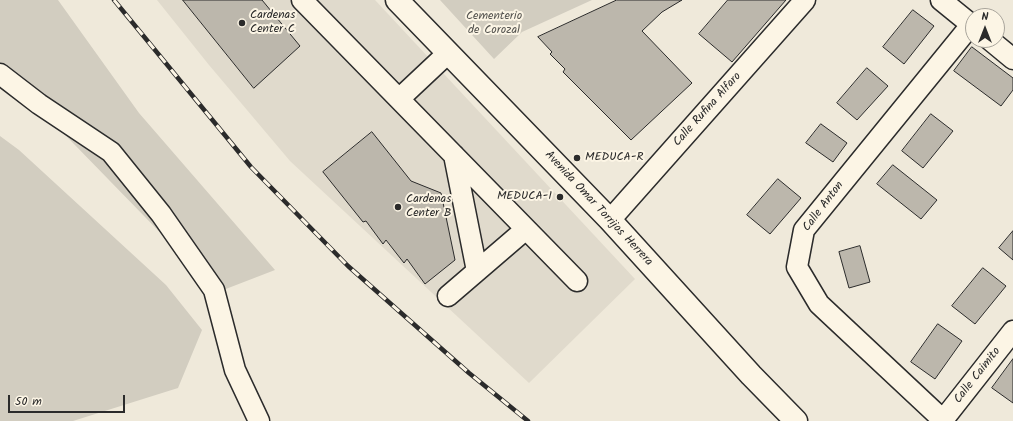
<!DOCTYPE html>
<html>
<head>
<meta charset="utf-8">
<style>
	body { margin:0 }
	#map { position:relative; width:1013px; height:421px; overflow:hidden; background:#efe9da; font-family:Kalam,sans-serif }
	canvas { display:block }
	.north { position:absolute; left:965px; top:8px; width:40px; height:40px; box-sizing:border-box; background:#fcf5e5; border:1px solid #a8a49b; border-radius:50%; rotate:0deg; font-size:11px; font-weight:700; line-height:16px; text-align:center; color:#2b2b2b }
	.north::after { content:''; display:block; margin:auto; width:14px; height:18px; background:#2b2b2b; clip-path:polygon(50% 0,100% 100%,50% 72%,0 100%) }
	.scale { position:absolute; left:8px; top:395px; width:117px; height:18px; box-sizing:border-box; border:2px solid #2b2b2b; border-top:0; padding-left:5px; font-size:12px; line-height:14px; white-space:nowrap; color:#2b2b2b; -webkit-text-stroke:3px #fcf5e5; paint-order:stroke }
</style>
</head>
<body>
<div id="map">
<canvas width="1013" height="421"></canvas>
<div class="north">N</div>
<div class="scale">50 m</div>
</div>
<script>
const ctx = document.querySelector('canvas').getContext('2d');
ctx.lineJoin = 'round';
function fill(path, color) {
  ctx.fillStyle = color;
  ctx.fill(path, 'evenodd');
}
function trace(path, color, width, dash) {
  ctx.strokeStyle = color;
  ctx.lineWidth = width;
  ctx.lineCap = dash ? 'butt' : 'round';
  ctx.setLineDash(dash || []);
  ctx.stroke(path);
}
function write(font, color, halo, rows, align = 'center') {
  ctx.font = font + ' Kalam,sans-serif';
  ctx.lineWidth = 4;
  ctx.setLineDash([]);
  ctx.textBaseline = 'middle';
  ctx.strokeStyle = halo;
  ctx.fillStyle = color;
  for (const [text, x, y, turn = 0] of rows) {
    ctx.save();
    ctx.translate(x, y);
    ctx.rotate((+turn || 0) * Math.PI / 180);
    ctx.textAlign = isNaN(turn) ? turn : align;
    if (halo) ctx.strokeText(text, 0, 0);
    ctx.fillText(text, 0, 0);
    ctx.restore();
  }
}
const built = new Path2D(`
	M157,0H375L635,279L529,383L290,161L209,65Z`);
const green = new Path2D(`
	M0,0H58L139,113L275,270L218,292L0,68Z
	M440,0H592L522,32L494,59Z
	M0,136L19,150L166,285L202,330L178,388L73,421H0Z`);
const building = new Path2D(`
	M183,0H262L300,46L254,88Z
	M617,0H682L662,12L642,31L692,83L631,140L563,72L565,69L550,54L552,52L538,37Z
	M728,0H786L732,62L699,34Z
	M913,10L934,26L904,64L883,47Z
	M972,47L1013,78V90L1001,106L954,71Z
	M867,68L888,86L857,120L837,103Z
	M931,114L953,131L923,168L902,151Z
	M821,124L847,143L833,162L806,143Z
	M372,132L411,181L441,193L455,260L425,284L407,259L404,263L386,240L383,244L366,221L363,222L323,172Z
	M893,165L937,200L921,219L877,184Z
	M778,179L801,198L770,234L747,215Z
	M1013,231V260L999,248Z
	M860,246L870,282L849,288L839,252Z
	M983,268L1006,286L975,324L952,306Z
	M938,324L962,341L935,379L911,362Z
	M1013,359V403L992,388Z`);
const minor = new Path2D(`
	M302,0L577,281
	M941,0L973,26
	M990,40L1013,59
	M0,74L39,104L111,152L161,214L214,290L235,370L259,421
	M399,99L448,53
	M454,155L477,271
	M610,220L805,0
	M448,296L526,229
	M943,420L1013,331
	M944,421L819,304L797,267L804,230L971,25`);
const major = new Path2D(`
	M397,0L610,220L751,375L796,421`);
const rail = new Path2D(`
	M114,0L251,167L348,266L469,373L528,421`);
const markers = [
	[242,23,4,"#2b2b2b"],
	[577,158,4,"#2b2b2b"],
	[560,197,4,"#2b2b2b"],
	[398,207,4,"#2b2b2b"]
];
const poiNames = [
	["Cardenas",250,16],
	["Center C",250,30],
	["MEDUCA-R",585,158],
	["MEDUCA-I",552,197,"right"],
	["Cardenas",406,200],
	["Center B",406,214]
];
const parkNames = [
	["Cementerio",494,17],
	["de Corozal",494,31]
];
const streetNames = [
	["Calle Rufina Alfaro",708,110,-48],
	["Calle Anton",824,207,-53],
	["Avenida Omar Torrijos Herrera",598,209,47],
	["Calle Caimito",978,376,-52]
];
fill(built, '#e0dacc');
fill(green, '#d2cdc0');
fill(building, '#bcb7ac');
trace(building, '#2b2b2b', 1);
trace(minor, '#2b2b2b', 23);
trace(major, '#2b2b2b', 25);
trace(minor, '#fcf5e5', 20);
trace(major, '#fcf5e5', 22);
trace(rail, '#2b2b2b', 4.5);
trace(rail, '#fcf5e5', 3, [9]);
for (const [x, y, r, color] of markers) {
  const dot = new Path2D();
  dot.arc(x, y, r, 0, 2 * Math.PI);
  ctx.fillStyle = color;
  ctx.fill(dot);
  trace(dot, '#fcf5e5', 1.5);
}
write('12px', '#2b2b2b', '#fcf5e5', poiNames, 'left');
write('12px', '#555450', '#fcf5e5', parkNames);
write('12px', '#2b2b2b', '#fcf5e5', streetNames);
</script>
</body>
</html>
